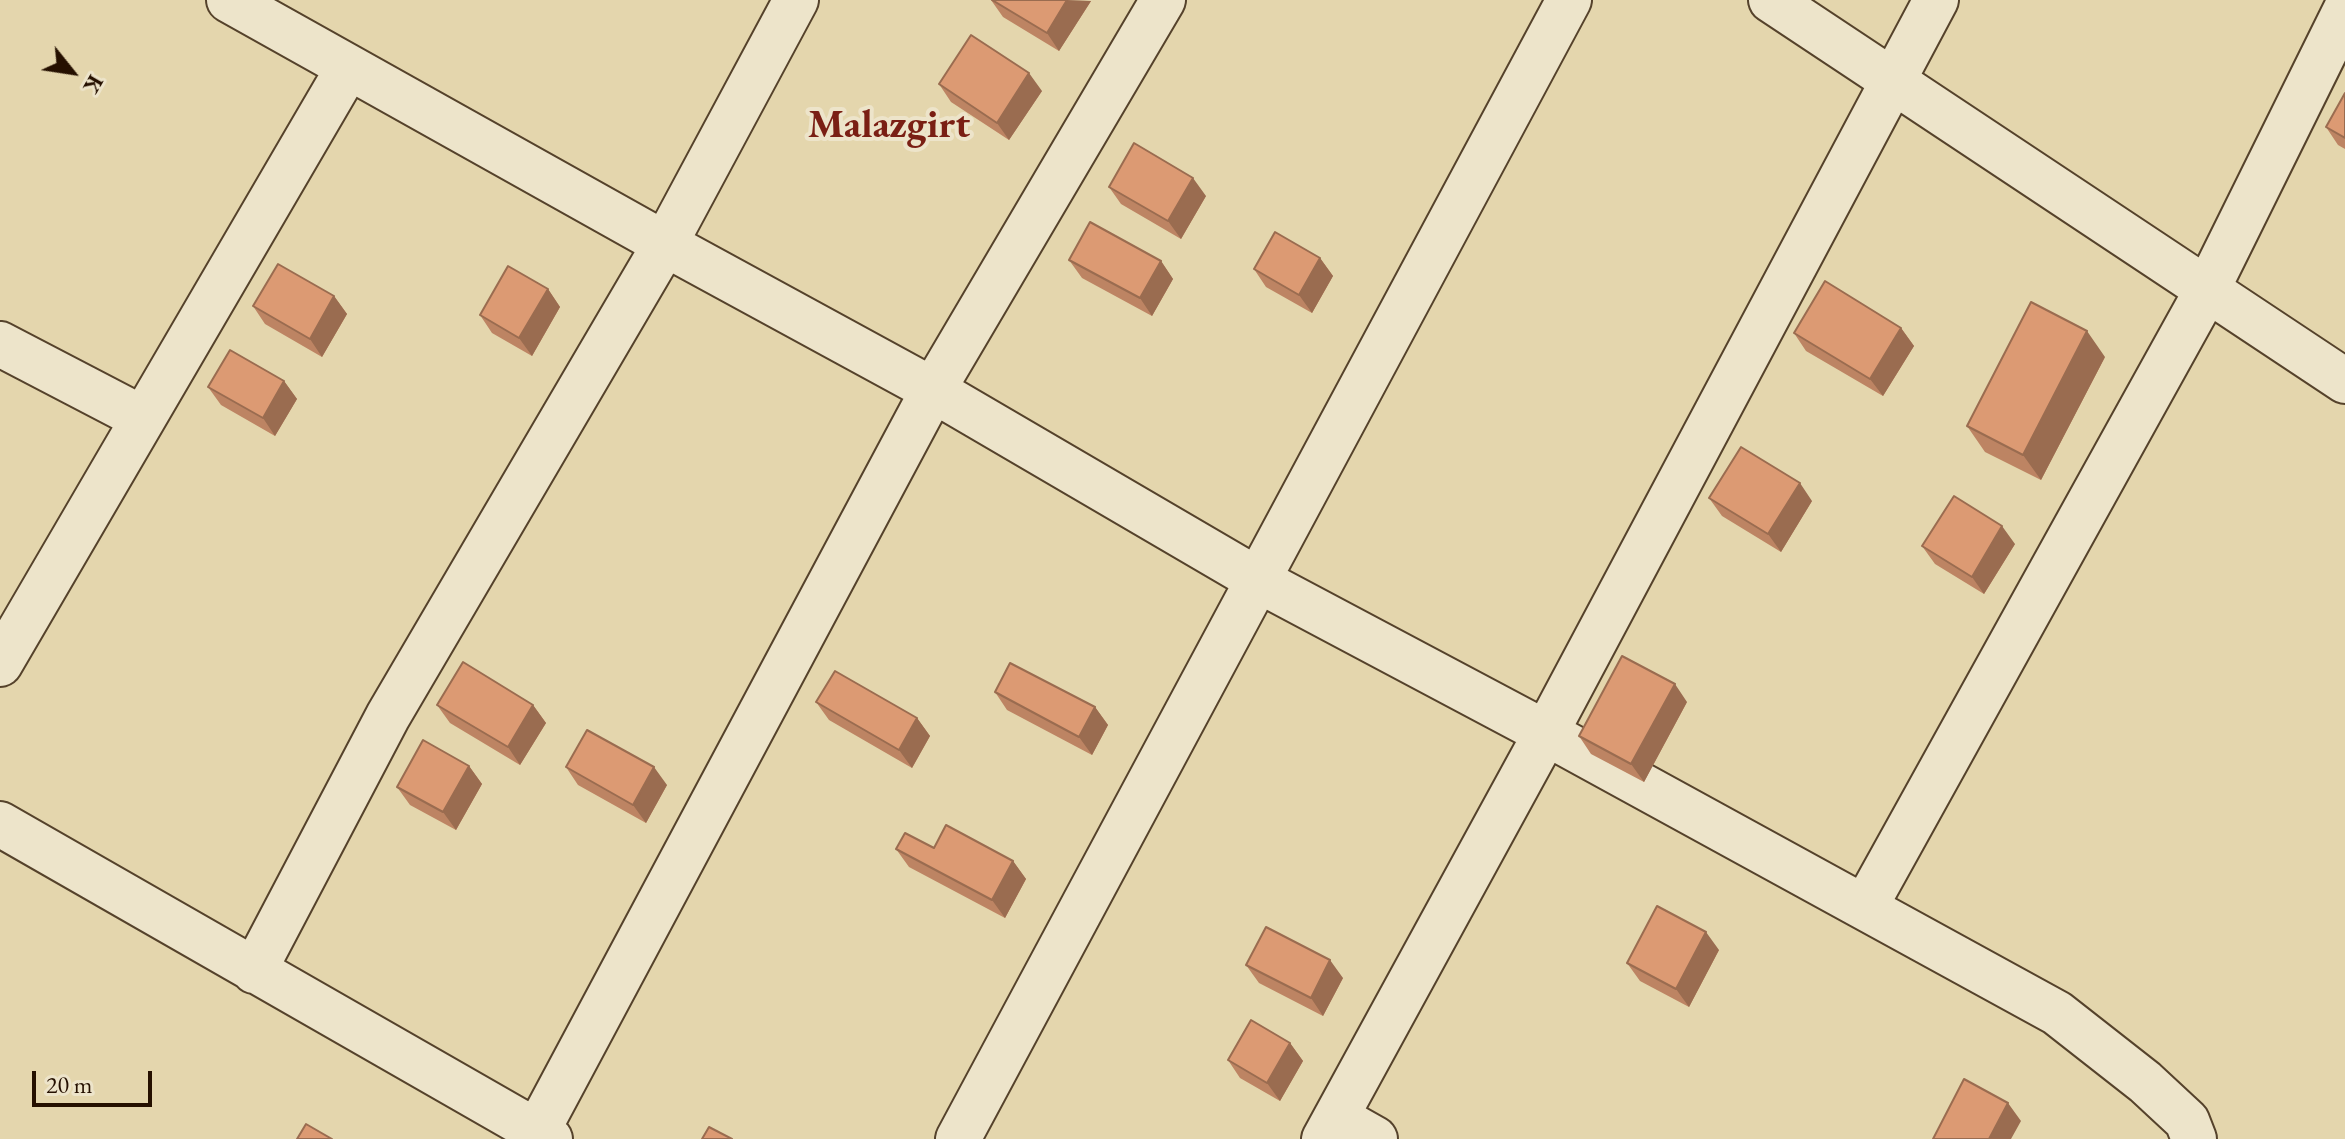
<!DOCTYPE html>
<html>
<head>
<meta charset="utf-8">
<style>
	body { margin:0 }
	#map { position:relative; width:2345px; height:1139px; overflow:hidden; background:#e4d6ad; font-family:"EB Garamond",serif }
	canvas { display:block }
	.north { position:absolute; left:32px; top:32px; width:80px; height:80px; -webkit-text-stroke:6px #ede4ca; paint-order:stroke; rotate:120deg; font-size:22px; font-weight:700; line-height:32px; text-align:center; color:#251000 }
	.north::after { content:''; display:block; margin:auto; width:28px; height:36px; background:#251000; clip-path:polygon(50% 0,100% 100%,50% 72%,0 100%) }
	.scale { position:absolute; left:32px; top:1071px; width:120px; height:36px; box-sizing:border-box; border:4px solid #251000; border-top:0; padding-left:10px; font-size:24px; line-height:28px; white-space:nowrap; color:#251000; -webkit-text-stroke:6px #ede4ca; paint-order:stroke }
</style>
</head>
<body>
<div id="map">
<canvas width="2345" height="1139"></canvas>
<div class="north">K</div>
<div class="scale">20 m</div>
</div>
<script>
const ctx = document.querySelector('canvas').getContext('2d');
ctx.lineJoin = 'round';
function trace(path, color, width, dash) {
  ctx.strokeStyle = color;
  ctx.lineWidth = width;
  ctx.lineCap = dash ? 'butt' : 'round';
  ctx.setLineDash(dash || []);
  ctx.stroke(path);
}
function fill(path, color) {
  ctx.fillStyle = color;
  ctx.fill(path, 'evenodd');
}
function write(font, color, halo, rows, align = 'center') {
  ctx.font = font + ' "EB Garamond",serif';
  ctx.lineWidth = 8;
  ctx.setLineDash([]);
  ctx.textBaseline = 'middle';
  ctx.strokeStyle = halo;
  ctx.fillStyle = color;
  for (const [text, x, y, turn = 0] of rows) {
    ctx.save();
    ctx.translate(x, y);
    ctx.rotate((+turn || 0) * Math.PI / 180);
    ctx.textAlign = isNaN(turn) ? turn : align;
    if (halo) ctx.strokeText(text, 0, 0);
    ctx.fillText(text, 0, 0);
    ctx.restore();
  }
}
const minor = new Path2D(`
	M229,0L665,244L933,390L1258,580L1546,733L2057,1013L2145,1082L2187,1121L2194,1139
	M1771,0L2345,381
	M0,344L142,418
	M0,664L348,68
	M0,824L550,1139
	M1865,907L2207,290L2345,11
	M254,971L388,716L665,244L796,0
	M1336,1117L1375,1139
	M533,1139L933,390L1163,0
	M958,1139L1569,0
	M1324,1139L1546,733L1936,0`);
const wall = new Path2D(`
	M991,0L1091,1L1059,51L1003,17Z
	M939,84L1042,91L1009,140L951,102Z
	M2345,93V149L2338,145L2326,127Z
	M1109,187L1206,196L1181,239L1121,204Z
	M1320,258L1333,276L1312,313L1266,287L1254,269Z
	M1069,260L1161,261L1173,279L1152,316L1082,278Z
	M548,289L560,307L532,356L492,333L480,315Z
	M334,296L347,314L322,357L265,324L253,306Z
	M1901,328L1914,346L1883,396L1806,351L1794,333Z
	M2105,357L2041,480L1985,452L1967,426Z
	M284,381L297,399L275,436L221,405L208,387Z
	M1709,498L1812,501L1781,552L1722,516Z
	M2015,544L1984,594L1935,564L1922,546Z
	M995,692L1095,707L1108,725L1092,755L1007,710Z
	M816,702L917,718L930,736L912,768L829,720Z
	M1687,702L1644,782L1591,754L1579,736Z
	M437,705H533L546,723L520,765L450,723Z
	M469,766L482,784L456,830L410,805L397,787Z
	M566,767L667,785L646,823L578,785Z
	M934,848L1013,861L1026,879L1005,918L909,867L896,849Z
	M1719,950L1689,1007L1640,981L1627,963Z
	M1246,965L1343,978L1323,1016L1259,983Z
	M1290,1043L1303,1061L1280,1101L1240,1078L1228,1060Z`);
const shadedWall = new Path2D(`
	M1067,0L1091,1L1059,51L1047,33Z
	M1029,73L1042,91L1009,140L997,123Z
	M1193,178L1206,196L1181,239L1168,221Z
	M1320,258L1333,276L1312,313L1299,295Z
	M1161,261L1173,279L1152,316L1140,298Z
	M548,289L560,307L532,356L519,338Z
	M334,296L347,314L322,357L310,339Z
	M1901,328L1914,346L1883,396L1870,379Z
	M2087,331L2105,357L2041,480L2023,455Z
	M284,381L297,399L275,436L263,418Z
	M1800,483L1812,501L1781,552L1768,534Z
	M2002,526L2015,544L1984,594L1972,577Z
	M1675,684L1687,702L1644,782L1631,764Z
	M533,705L546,723L520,765L508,747Z
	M1095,707L1108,725L1092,755L1079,737Z
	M917,718L930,736L912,768L899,750Z
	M469,766L482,784L456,830L443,812Z
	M654,767L667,785L646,823L633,805Z
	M1013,861L1026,879L1005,918L992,900Z
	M1706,932L1719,950L1689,1007L1676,989Z
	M1330,960L1343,978L1323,1016L1311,998Z
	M1290,1043L1303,1061L1280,1101L1267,1083Z
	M2008,1103L2021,1121L2011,1139H1989Z`);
const building = new Path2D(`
	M992,0H1067L1047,33Z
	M971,35L1029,73L997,123L939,84Z
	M2345,93V138L2326,127Z
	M1134,143L1193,178L1168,221L1109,187Z
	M1090,222L1161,261L1140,298L1069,260Z
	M1275,232L1320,258L1299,295L1254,269Z
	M278,264L334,296L310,339L253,306Z
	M508,266L548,289L519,338L480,315Z
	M1825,281L1901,328L1870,379L1794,333Z
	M2031,302L2087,331L2023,455L1967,426Z
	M230,350L284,381L263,418L208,387Z
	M1741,447L1800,483L1768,534L1709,498Z
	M1954,496L2002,526L1972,577L1922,546Z
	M1622,656L1675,684L1631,764L1579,736Z
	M463,662L533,705L508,747L437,705Z
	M1010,663L1095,707L1079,737L995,692Z
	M835,671L917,718L899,750L816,702Z
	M587,730L654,767L633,805L566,767Z
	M423,740L469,766L443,812L397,787Z
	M946,825L1013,861L992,900L896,849L905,833L934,848Z
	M1657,906L1706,932L1676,989L1627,963Z
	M1266,927L1330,960L1311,998L1246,965Z
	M1251,1020L1290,1043L1267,1083L1228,1060Z
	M1964,1079L2008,1103L1989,1139H1933Z
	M306,1124L332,1139H297Z
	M709,1127L732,1139H702Z`);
const districtNames = [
	["Malazgirt",889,126]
];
trace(minor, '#55422b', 48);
trace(minor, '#ede4ca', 44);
fill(wall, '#bd8463');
fill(shadedWall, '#9a6c50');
fill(building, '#dc9a73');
trace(building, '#9a6c50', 2);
write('bold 40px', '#7a1f14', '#ede4ca', districtNames);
</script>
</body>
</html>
